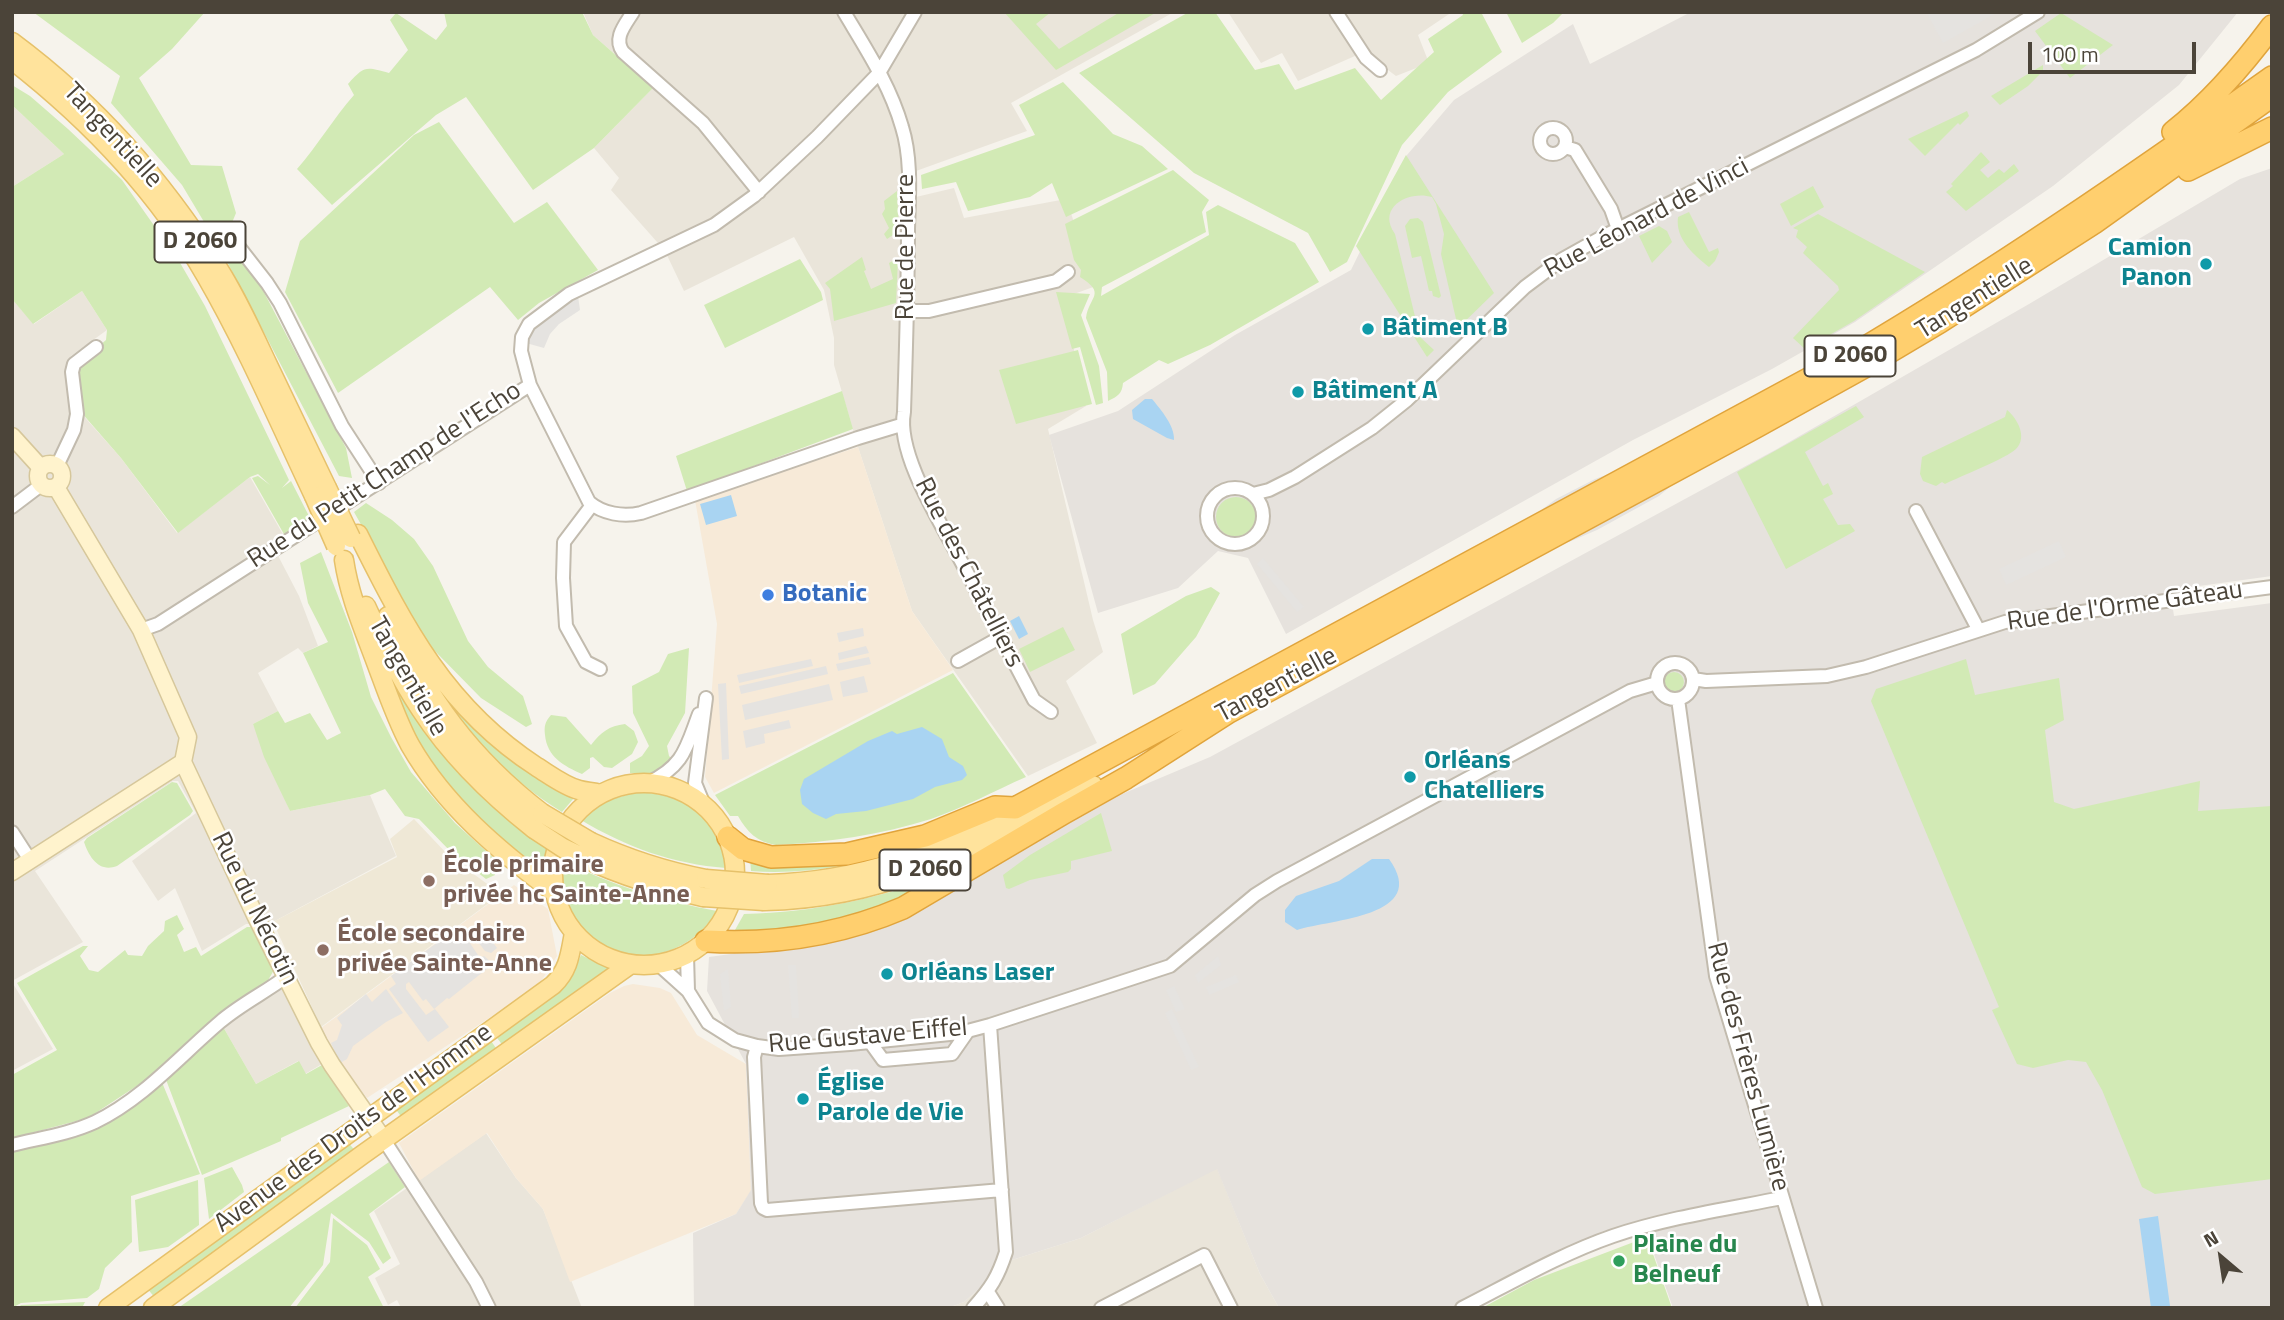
<!DOCTYPE html>
<html>
<head>
<meta charset="utf-8">
<style>
	body { margin:0 }
	#map { position:relative; width:2284px; height:1320px; overflow:hidden; background:#f6f3ec; font-family:"Titillium Web",sans-serif }
	canvas { display:block }
	.frame { position:absolute; inset:0; border:14px solid #4b4439; pointer-events:none }
	.north { position:absolute; left:2186px; top:1222px; width:70px; height:70px; -webkit-text-stroke:5px #fff; paint-order:stroke; rotate:331deg; font-size:19px; font-weight:700; line-height:28px; text-align:center; color:#4b4439 }
	.north::after { content:''; display:block; margin:auto; width:24px; height:32px; background:#4b4439; clip-path:polygon(50% 0,100% 100%,50% 72%,0 100%) }
	.scale { position:absolute; left:2028px; top:42px; width:168px; height:32px; box-sizing:border-box; border:4px solid #4b4439; border-top:0; padding-left:9px; font-size:21px; line-height:24px; white-space:nowrap; color:#4b4439; -webkit-text-stroke:5px #fff; paint-order:stroke }
</style>
</head>
<body>
<div id="map">
<canvas width="2284" height="1320"></canvas>
<div class="frame"></div>
<div class="north">N</div>
<div class="scale">100 m</div>
</div>
<script>
const ctx = document.querySelector('canvas').getContext('2d');
ctx.lineJoin = 'round';
function fill(path, color) {
  ctx.fillStyle = color;
  ctx.fill(path, 'evenodd');
}
function trace(path, color, width, dash) {
  ctx.strokeStyle = color;
  ctx.lineWidth = width;
  ctx.lineCap = dash ? 'butt' : 'round';
  ctx.setLineDash(dash || []);
  ctx.stroke(path);
}
function write(font, color, halo, rows, align = 'center') {
  ctx.font = font + ' "Titillium Web",sans-serif';
  ctx.lineWidth = 5;
  ctx.setLineDash([]);
  ctx.textBaseline = 'middle';
  ctx.strokeStyle = halo;
  ctx.fillStyle = color;
  for (const [text, x, y, turn = 0] of rows) {
    ctx.save();
    ctx.translate(x, y);
    ctx.rotate((+turn || 0) * Math.PI / 180);
    ctx.textAlign = isNaN(turn) ? turn : align;
    if (halo) ctx.strokeText(text, 0, 0);
    ctx.fillText(text, 0, 0);
    ctx.restore();
  }
}
const residential = new Path2D(`
	M583,12H1174L1011,103L1027,131L916,171V197L954,188L964,218L1066,199L1096,286L1063,298L1086,406L1048,429L1093,620L1103,652L1066,681L1097,743L1028,776L912,611L858,447L834,365V338L824,290L794,237L684,291L665,251L611,190L619,178L594,148L653,88L593,35Z
	M1228,12H1452L1418,35L1429,63L1396,76L1364,52L1298,81L1282,53L1261,63Z
	M12,105L64,154L12,187Z
	M82,291L107,330L71,356L65,377L72,403L121,458L177,533L250,477L285,538L273,546L299,596L318,646L303,653L298,648L258,673L278,711L253,724L290,811L370,795L396,856L273,922L246,924L202,951L175,888L158,901L132,861L196,813L178,781H173L35,871L83,942L12,981V299L34,324Z
	M12,982L53,1049L12,1071Z
	M276,988L286,991L322,1064L305,1074L298,1061L256,1084L222,1025Z
	M486,1133L516,1178L543,1209L582,1308H401L397,1300L388,1305L375,1278L400,1264L374,1211Z
	M1217,1168L1260,1274L1279,1308H948L964,1302L1012,1260L1081,1238Z`);
const commercial = new Path2D(`
	M858,447L912,611L953,670L714,793L705,777L717,624L695,500Z
	M514,885L548,909L557,956L538,986L367,1098L341,1066L321,1028Z
	M633,984L660,988L671,993L697,1035L746,1064L751,1191L736,1214L570,1282L543,1209L516,1178L487,1133L419,1181L399,1143L610,993L624,986Z`);
const industrial = new Path2D(`
	M1691,12H2238L2179,85L2053,186L1855,322L1772,369L1633,440L1286,634L1248,558L1218,551L1178,588L1098,613L1049,435L1118,411L1235,335L1351,270L1407,155L1454,100L1573,24L1590,64Z
	M2272,168V576L2170,590L2174,616L2272,603V1308H1673L1643,1223L1603,1231L1451,1308H1279L1260,1274L1217,1169L1081,1238L1012,1260L964,1302L948,1308H694L693,1233L736,1214L751,1190L746,1064L707,991L709,957L825,941L1077,813L1210,757L1777,449L2029,304L2240,179Z`);
const education = new Path2D(`
	M414,819L449,856L501,894L321,1027L273,922L397,857L390,839Z`);
const green = new Path2D(`
	M33,12H205L172,49L139,78L191,165L222,166L236,213L229,230L235,248L258,281L346,448L352,478L339,476L222,252L182,185L111,103L120,76Z
	M444,12H582L593,35L653,88L594,148L533,190L466,97L436,115L332,205L297,169C318,145 333,119 354,95L348,84C365,65 366,67 389,73L408,50L390,20L396,13L436,40L447,26Z
	M1004,12H1051L1036,24L1059,49L1120,12H1157L1056,70Z
	M1189,12H1215L1255,70L1279,64L1295,90L1355,68L1381,100L1434,52L1428,39L1463,15L1462,12H1481L1502,52L1448,92L1402,145L1347,262L1330,272L1308,233L1194,173L1079,73Z
	M1506,12H1564L1553,23L1522,43Z
	M2061,13L2113,45L2070,78L2035,31Z
	M2043,65V71L2028,86L2000,105L1991,96Z
	M1063,82L1113,134L1142,146L1168,169L1066,217L1052,183L1030,197L968,211L956,182L922,189L921,175L1035,135L1019,105Z
	M12,85L30,96L68,129L122,180L179,261L205,306L289,480L282,488L291,481L310,518L285,536L252,478L258,476L270,485L258,474L250,477L178,533L121,458L80,411C83,395 68,374 79,362C86,354 98,347 106,340L107,330L82,291L33,324L12,299V187L64,154L12,105Z
	M1967,111L1969,116L1960,125L1958,123L1925,156L1908,139Z
	M439,122L514,223L547,202L598,270L539,303L518,320L490,287L338,393L285,292L300,241L414,135Z
	M1981,152L1990,162L1980,170L1988,178L1999,169L2004,173L2014,164L2019,171L1966,211L1946,192L1953,186L1951,184Z
	M1406,155L1494,293L1455,331L1456,319L1441,254L1444,234L1436,204L1432,197C1409,190 1376,207 1395,234L1420,337L1434,350L1427,357L1356,246Z
	M1173,170L1209,200L1202,212L1206,232L1102,287L1101,296L1209,235L1206,212L1218,205L1295,243L1319,282L1210,345L1168,364L1159,360L1123,383C1122,394 1118,396 1108,401L1107,372L1086,318C1089,296 1107,294 1080,277L1081,270L1074,260L1065,224Z
	M1813,186L1824,207L1791,226L1780,204Z
	M897,191L899,231L887,239L884,234L889,228L882,214L885,209L884,201Z
	M1689,212L1709,252L1718,248L1719,252L1715,261L1709,267C1694,255 1675,239 1678,217Z
	M1818,214L1925,272L1854,321L1805,349L1793,338L1839,290L1838,286L1803,253L1807,247L1796,237L1798,230L1793,228Z
	M1418,218L1423,222L1441,296L1439,298L1433,296L1432,291H1429L1421,256L1412,258L1405,226L1410,219Z
	M1659,226L1667,231L1672,242L1652,263L1639,236Z
	M862,257L866,270L864,271L871,289L893,279L889,263L898,258L896,303L834,321L830,289L825,283Z
	M800,259L821,292L823,300L725,348L704,305Z
	M1056,292L1090,294L1081,315L1099,366L1103,403L1096,405L1080,347L1072,349Z
	M1078,350L1092,404L1016,424L999,370Z
	M842,391L853,429L687,491L676,456Z
	M1856,406L1864,417L1805,452L1823,486L1828,483L1833,494L1823,499L1838,525L1850,524L1855,531L1786,569L1737,472Z
	M2007,410C2017,418 2028,437 2016,449C2007,458 1959,477 1945,484L1942,482L1936,486L1923,481L1920,474L1922,457L2005,417Z
	M1216 517a20 20 0 1 1 40 0a20 20 0 1 1-40 0Z
	M366,503L392,520L414,539L433,566L468,641L488,667L523,696L532,724L526,727L481,698L428,644L354,512Z
	M321,552L352,632L371,697L391,737L411,772L455,823L497,861L495,875L486,879L451,852L419,819L405,816L385,789L370,795L290,811L264,757L253,724L278,711L285,723L310,713L327,740L341,733L303,653L328,642L308,603L300,563Z
	M1211,587L1220,593L1196,637L1155,684L1133,695L1121,634L1186,596Z
	M1063,627L1075,650L1030,672L1019,649Z
	M689,648L685,713L667,746L669,756L674,761C663,774 647,774 630,773V763L642,756L649,746L633,713L632,686L659,672L668,654Z
	M1966,659L1975,695L2059,678L2064,720L2045,730L2054,802L2074,809L2200,781L2198,811L2272,806V1179L2155,1194L2142,1187L2102,1090L2086,1062L2068,1060L2033,1068L2017,1064L1992,1010L1999,1007L1871,701L1876,689Z
	M383,670L394,681L464,778L503,815L548,850L544,876L477,821L425,760Z
	M1664 682a10 10 0 1 1 20 0a10 10 0 1 1-20 0Z
	M953,673L1026,777C994,791 963,808 931,819C880,835 829,842 776,845C757,842 747,832 738,816H730L715,795Z
	M436,685C478,731 523,764 574,798L562,812C507,778 472,738 436,685Z
	M551,715L566,717L591,745C601,732 609,726 625,724L634,731L638,742L632,754L612,768L604,767L593,757L590,758V768L582,774C564,766 547,757 545,735C544,726 545,722 551,715Z
	M172,782L177,783L193,811L190,815L117,866C99,873 89,857 84,842L87,838Z
	M637,792C689,794 717,817 726,868C673,864 626,847 581,820L606,801Z
	M1101,813L1112,851L1071,861V869L1068,872L1030,880L1009,889L1006,888L1003,875L1030,855Z
	M911,847C861,865 804,875 751,871L750,858Z
	M561,860C611,885 662,901 717,911C680,972 592,972 565,903C560,889 557,875 561,860Z
	M944,875L855,922L737,934L735,930L744,914C816,912 876,899 944,875Z
	M177,915L184,929L177,935L184,952L196,947L201,956L247,927H254L274,970L267,982L205,1028L155,1074L88,1118L12,1138V1075L57,1050L17,983L83,946H88L80,956L89,970L98,972L125,950L128,955L142,956L148,946L164,931L165,921Z
	M581,955L608,968V971L504,1047L494,1034L564,984L570,979Z
	M222,1025L256,1084L299,1061L306,1074L322,1065L349,1106L281,1138V1141L202,1175L165,1077Z
	M489,1038L498,1051L403,1119L394,1107Z
	M161,1080L200,1174L131,1196L132,1242L105,1268L99,1289L87,1298L21,1303L12,1308V1147L71,1133Z
	M347,1141L357,1153L156,1299L146,1287Z
	M389,1162L405,1187L369,1214L391,1258L383,1264L369,1242L331,1213L323,1265L289,1308H178Z
	M232,1167L242,1185L244,1192L209,1219L204,1178Z
	M198,1180L199,1225L168,1247L139,1252L135,1200Z
	M333,1218L367,1245L380,1269L368,1277L384,1308H295L330,1262Z
	M1647,1237L1672,1308H1482L1534,1280Z
	M85,1302L82,1308H18L21,1305Z`);
const parking = new Path2D(`
	M1926,12H1998L1943,43Z
	M578,296L580,310L559,324L550,334L544,348L526,343L538,324L554,309Z
	M1625,468L1532,517L1556,499L1595,479Z
	M1677,481L1659,496L1597,530L1569,542L1553,544Z
	M2059,541L2066,557L2006,585L1999,569Z
	M1263,558L1304,607L1297,612L1257,564Z
	M863,628L864,636L839,642L837,633Z
	M866,646L869,653L839,660L838,653Z
	M869,657L871,664L838,671L836,664Z
	M811,659L813,666L739,683L737,675Z
	M826,666L828,674L741,694L739,686Z
	M864,676L868,692L843,697L840,682Z
	M726,683L729,759L722,760L718,684Z
	M829,684L833,700L745,720L742,705Z
	M789,720L791,728L764,734L765,743L746,748L743,731Z
	M459,927L480,958L484,956L493,964L449,999L447,998L434,1009L426,999L423,1001L409,982L406,984V989L426,1015L435,1009L449,1027L428,1042L389,989L396,984L391,976Z
	M483,929L497,948L491,953L485,951L475,938Z
	M1218,956L1221,965L1198,983L1195,975Z
	M788,965H796L799,1018H792Z
	M728,969L731,1007L724,1011L720,974Z
	M1236,975L1239,982L1209,995L1206,987Z
	M1174,986L1185,1009L1176,1012L1166,990Z
	M386,989L403,1013L386,1022L353,1046L347,1059L340,1063L331,1043L337,1040L342,1025L337,1018L366,994L372,1002Z
	M1172,1009L1199,1067L1191,1070L1165,1013Z`);
const water = new Path2D(`
	M1145,399H1152C1161,410 1175,426 1174,440L1167,438L1133,419L1132,410Z
	M731,495L737,516L706,525L700,504Z
	M1019,616L1028,634L1019,639L1010,621Z
	M922,727L942,739L949,757L963,766L967,775L962,780L935,787L913,799L866,811L836,814L826,819L813,813L802,804L800,790L804,779L868,741L892,731L897,734Z
	M1372,859H1389C1431,917 1331,919 1297,930L1285,922V910L1296,896L1339,881Z
	M2158,1216L2170,1306L2151,1308L2139,1219Z`);
const street = new Path2D(`
	M633,12C625,25 613,38 623,52L703,123L759,192
	M844,12C866,49 890,85 902,127C912,159 909,196 908,229C908,290 906,351 904,412C896,454 941,523 961,561C985,607 1009,653 1034,700L1051,712
	M1336,12L1366,58L1380,70
	M1540 141a13 13 0 1 1 26 0a13 13 0 1 1-26 0Z
	M1565,147L1575,150L1611,209L1618,229
	M233,235L235,242L267,283L280,303L342,426L379,483
	M908,311H929L1056,281L1068,272
	M530,385L589,502C603,514 623,517 641,513L858,438L901,425
	M57,466L74,430L77,414L72,372L74,364L96,347
	M1207 516a28 28 0 1 1 56 0a28 28 0 1 1-56 0Z
	M1253,494L1269,490L1295,477L1372,428L1407,400L1525,287L1561,260L1604,236L1976,50L2038,12
	M592,505L564,542L563,578L566,626L586,662L600,669
	M12,507L41,485
	M1916,511L1978,629
	M141,630L158,624L530,385L521,351L522,337L529,324L569,294L714,225L754,196L817,137L879,73L915,12
	M958,661L1001,637
	M1657 681a18 18 0 1 1 36 0a18 18 0 1 1-36 0Z
	M1693,679L1706,681L1827,676L1866,667L2005,622L2272,587
	M1678,699L1716,976L1816,1308
	M648,783C684,766 686,748 699,714
	M704,805L695,783L706,698
	M12,832L30,860
	M687,955L688,991
	M658,964L688,991L708,1023L735,1040L757,1046L779,1049L850,1044L960,1033L990,1025L1170,966L1255,895L1277,881L1630,691L1657,683
	M870,1042L883,1060L952,1054L968,1031
	M757,1046L754,1057L761,1203L763,1208L767,1210L1002,1190
	M384,1140L476,1282L489,1308
	M12,1145C40,1138 69,1134 95,1122C143,1099 180,1056 220,1022C241,1004 266,992 287,976
	M988,1292L998,1308
	M973,1308C991,1288 998,1277 1006,1252L990,1025
	M1101,1308L1204,1255L1231,1308
	M1462,1308C1511,1283 1561,1254 1613,1236C1666,1218 1726,1209 1782,1198`);
const secondary = new Path2D(`
	M12,436L41,468
	M38 476a12 12 0 1 1 24 0a12 12 0 1 1-24 0Z
	M56,487L141,630L188,737L183,762L255,915L319,1043L332,1065L384,1140
	M12,872L183,762`);
const primary = new Path2D(`
	M12,42C98,106 161,179 218,268C237,298 252,331 267,363C287,404 307,446 327,488
	M12,60C89,120 157,191 206,276C247,347 279,422 314,496
	M358,534C405,628 446,708 537,767C550,775 564,786 579,790C586,792 593,792 600,794
	M344,560C349,594 362,625 374,657C385,686 395,717 410,745C445,806 499,851 554,892
	M366,606C382,641 399,677 421,710C451,756 491,795 534,829
	M388,616C428,698 469,757 542,813
	M553 874a91 91 0 1 1 182 0a91 91 0 1 1-182 0Z
	M591,842C630,860 664,871 706,879
	M584,858C623,877 661,887 703,897
	M768,884C863,881 933,854 1015,808
	M764,901C894,899 983,844 1093,785
	M108,1308L553,985C569,970 570,954 574,933
	M153,1308L362,1155L631,964`);
const highway = new Path2D(`
	M2173,132C2211,102 2243,65 2272,26
	M2188,170L2272,128
	M728,837L743,849L771,857L847,854L925,836L995,807L1015,808L1849,357C1995,271 2134,175 2272,77
	M706,941C774,945 840,935 903,908L1064,813L1126,778L1229,712L1756,427L1866,366L1940,322L2094,223L2272,96`);
const primaryBridge = new Path2D(`
	M327,488L351,538
	M314,496L336,546
	M542,813L591,842
	M534,829L563,848L584,858
	M706,879L768,884
	M703,897L764,901`);
const markers = [
	[2206,264,7,"#0f9aa8"],
	[1368,329,7,"#0f9aa8"],
	[1298,392,7,"#0f9aa8"],
	[768,595,7,"#3f7fe0"],
	[1410,777,7,"#0f9aa8"],
	[429,881,7,"#8d6e63"],
	[323,950,7,"#8d6e63"],
	[887,974,7,"#0f9aa8"],
	[803,1099,7,"#0f9aa8"],
	[1619,1261,7,"#2e9e5b"]
];
const shields = [
	[200,242,91],
	[1850,356,91],
	[925,870,91]
];
const shieldNames = [
	["D 2060",200,242],
	["D 2060",1850,356],
	["D 2060",925,870]
];
const streetNames = [
	["Tangentielle",112,136,47],
	["Rue Léonard de Vinci",1647,219,-28],
	["Rue de Pierre",907,247,-90],
	["Tangentielle",1975,299,-32],
	["Rue du Petit Champ de l'Echo",385,476,-33],
	["Rue des Châtelliers",968,573,63],
	["Rue de l'Orme Gâteau",2125,607,-8],
	["Tangentielle",407,677,60],
	["Tangentielle",1277,686,-28],
	["Rue du Nécotin",254,909,64],
	["Rue Gustave Eiffel",868,1037,-5],
	["Rue des Frères Lumière",1747,1067,75],
	["Avenue des Droits de l'Homme",354,1129,-36]
];
const cultureNames = [
	["Camion",2192,249,"right"],
	["Panon",2192,279,"right"],
	["Bâtiment B",1382,329],
	["Bâtiment A",1312,392],
	["Orléans",1424,762],
	["Chatelliers",1424,792],
	["Orléans Laser",901,974],
	["Église",817,1084],
	["Parole de Vie",817,1114]
];
const shopNames = [
	["Botanic",782,595]
];
const educationNames = [
	["École primaire",443,866],
	["privée hc Sainte-Anne",443,896],
	["École secondaire",337,935],
	["privée Sainte-Anne",337,965]
];
const leisureNames = [
	["Plaine du",1633,1246],
	["Belneuf",1633,1276]
];
fill(residential, '#eae5da');
fill(commercial, '#f7ead8');
fill(industrial, '#e6e2dd');
fill(education, '#efe8d6');
fill(green, '#d2eab5');
fill(parking, '#e5e3e0');
fill(water, '#a9d4f2');
trace(street, '#c2bbae', 16);
trace(secondary, '#d6c79b', 19);
trace(primary, '#e6c16a', 21);
trace(highway, '#e0a43c', 24);
trace(street, '#fff', 12);
trace(secondary, '#fff3cd', 16);
trace(primary, '#ffe39c', 18);
trace(highway, '#ffcf6e', 21);
trace(primaryBridge, '#e6c16a', 21, []);
trace(primaryBridge, '#ffe39c', 18);
for (const [x, y, r, color] of markers) {
  const dot = new Path2D();
  dot.arc(x, y, r, 0, 2 * Math.PI);
  ctx.fillStyle = color;
  ctx.fill(dot);
  trace(dot, '#fff', 2.5);
}
for (const [x, y, w] of shields) {
  const box = new Path2D();
  box.roundRect(x - w / 2, y - 20.5, w, 41, 5);
  ctx.fillStyle = '#fff';
  ctx.fill(box);
  trace(box, '#4b4439', 2);
}
write('bold 24px', '#4b4439', null, shieldNames);
write('26px', '#4b4439', '#fff', streetNames);
write('bold 26px', '#0d838f', '#fff', cultureNames, 'left');
write('bold 26px', '#366cbe', '#fff', shopNames, 'left');
write('bold 26px', '#785e54', '#fff', educationNames, 'left');
write('bold 26px', '#27864d', '#fff', leisureNames, 'left');
</script>
</body>
</html>
